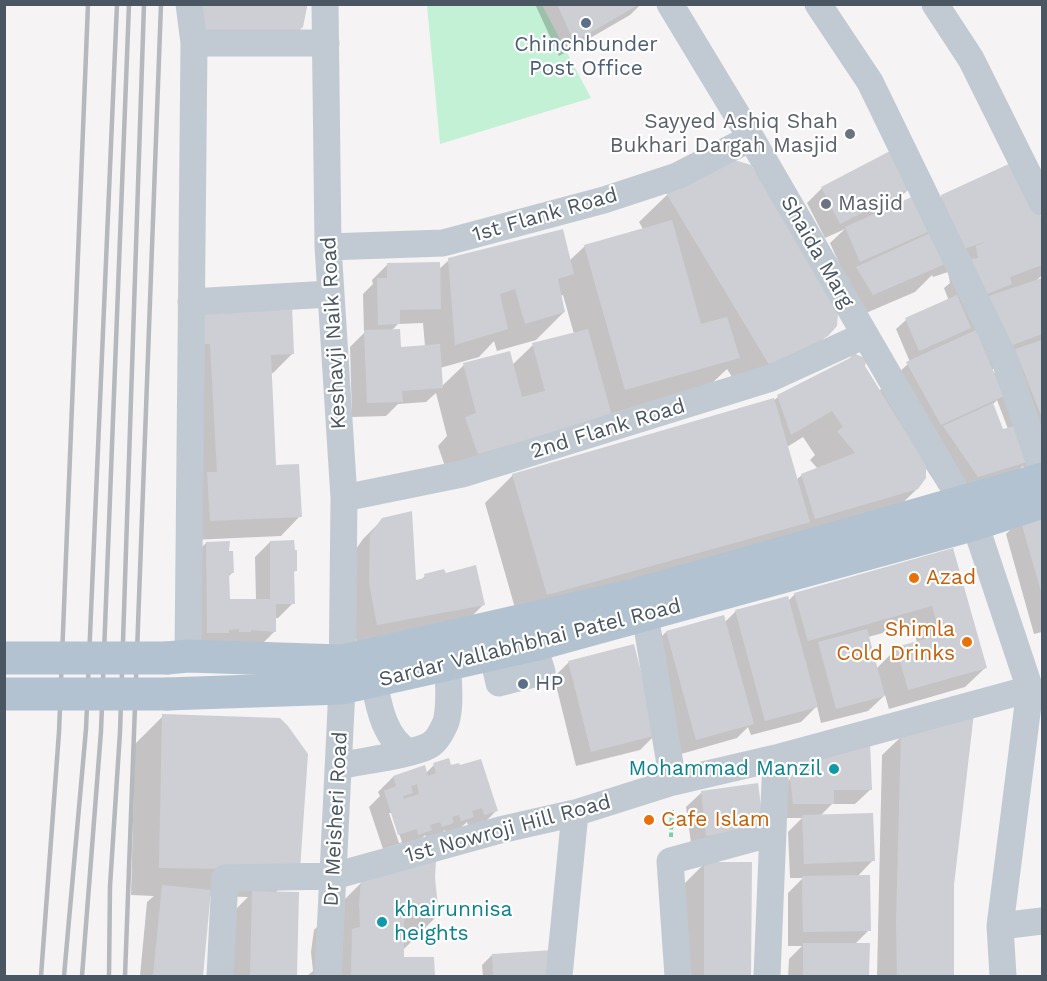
<!DOCTYPE html>
<html>
<head>
<meta charset="utf-8">
<style>
	body { margin:0 }
	#map { position:relative; width:1047px; height:981px; overflow:hidden; background:#f5f3f3; font-family:"Work Sans",sans-serif }
	canvas { display:block }
	.frame { position:absolute; inset:0; border:6px solid #4a5661; pointer-events:none }
</style>
</head>
<body>
<div id="map">
<canvas width="1047" height="981"></canvas>
<div class="frame"></div>
</div>
<script>
const ctx = document.querySelector('canvas').getContext('2d');
ctx.lineJoin = 'round';
function fill(path, color) {
  ctx.fillStyle = color;
  ctx.fill(path, 'evenodd');
}
function trace(path, color, width, dash) {
  ctx.strokeStyle = color;
  ctx.lineWidth = width;
  ctx.lineCap = dash ? 'butt' : 'round';
  ctx.setLineDash(dash || []);
  ctx.stroke(path);
}
function write(font, color, halo, rows, align = 'center') {
  ctx.font = font + ' "Work Sans",sans-serif';
  ctx.lineWidth = 4.5;
  ctx.setLineDash([]);
  ctx.textBaseline = 'middle';
  ctx.strokeStyle = halo;
  ctx.fillStyle = color;
  for (const [text, x, y, turn = 0] of rows) {
    ctx.save();
    ctx.translate(x, y);
    ctx.rotate((+turn || 0) * Math.PI / 180);
    ctx.textAlign = isNaN(turn) ? turn : align;
    if (halo) ctx.strokeText(text, 0, 0);
    ctx.fillText(text, 0, 0);
    ctx.restore();
  }
}
const green = new Path2D(`
	M427,5H542L591,98L440,144Z`);
const shadow = new Path2D(`
	M535,4H641L630,15L559,56Z
	M751,167L846,279L830,243L845,229L825,238L807,203L822,188H910L895,202L879,210L880,213L923,215L942,196L1027,188L1042,224V275L1035,282L1042,279V475L1028,481L1023,466L1000,488L949,504L925,467L917,489L888,517L519,622L485,503L513,475L773,401L778,397L863,366L879,391L910,362L896,329L906,320L949,301L944,288L950,283L948,272L933,277L932,275L915,292L845,322L836,309L827,335L799,364L743,394L727,369L710,385L610,414L450,481L438,446L447,436L436,393L426,402L398,404L386,416L352,417L350,347L364,333L363,294L373,284L372,280L387,265L438,270L449,260L569,261L585,246L643,229L639,222L667,195ZM563,295L574,334L533,345L512,365H464L441,387L440,368L479,357L494,341L497,351L536,340L564,312L560,296ZM423,323L425,346L400,348L391,331L398,324ZM1001,366L993,374L991,370ZM997,400L1008,429L1002,430L992,405ZM803,437L815,455L810,460L818,469L802,475L796,480L787,447Z
	M180,331L293,353L273,373H270L274,466L300,516L281,536L190,540Z
	M1042,513V632L1034,634L1006,534L1021,519Z
	M383,519L415,582L420,581L425,576L483,605L463,625L357,644L350,604L351,556L363,539Z
	M270,542L296,570L293,573V603L278,618H274L275,631L260,646L192,647L191,558L206,543L228,553L232,573L228,577V600H256L255,557Z
	M952,550L985,668L965,687L889,709L885,695L868,711L821,723L817,706L801,722L751,735L748,727L737,738L681,754L651,647L666,632L724,623L736,611L788,601L795,594ZM912,625L917,642L897,648L876,669L868,637Z
	M569,662L655,735L640,750L576,766L554,677Z
	M163,716L299,869L275,893H298L296,976H231L233,912L248,897L209,896L201,976H140L147,902L154,896L131,895L135,744Z
	M902,736L952,885L953,976H877L882,755Z
	M805,763L871,789L855,804H832L820,816L873,860L857,877L869,930L855,944L868,945V976H788L789,959L802,946H788V893L803,878H790L788,832L802,818H778L776,794Z
	M434,765L450,767L497,810L482,825L469,829L467,822L457,831L446,835L445,830L437,838L427,841L425,835L415,845L404,849L402,843L383,849L369,807L380,796L378,792L393,777L426,773ZM389,813H392L402,842L399,843Z
	M702,792L762,828L692,850L686,807Z
	M705,863H750L749,976H685V883Z
	M434,878L437,916L403,950V959H433L434,976H307L313,971L311,952L314,930L362,882Z
	M492,955L548,976H483L482,965Z`);
const building = new Path2D(`
	M202,4H307V7L303,27L296,33L203,30Z
	M557,4H640L574,42Z
	M892,150L911,188L840,224L821,187Z
	M731,159L751,165L838,312L837,326L828,336L771,368L666,193Z
	M1011,163L1027,186L1042,219V265L1010,277L1012,284L985,295L971,259L978,258L976,246L987,241L961,250L941,195Z
	M916,195L932,230L860,262L845,227Z
	M672,220L701,324L727,317L740,358L625,390L584,245Z
	M563,229L574,274L558,279L565,312L525,324L515,289L500,294L508,329L455,345L448,258Z
	M930,233L945,264L873,295L856,267Z
	M440,262L441,309L400,310V324L378,325L377,278H387V263Z
	M1042,278V334L1007,347L986,297Z
	M957,295L971,328L919,351L905,318Z
	M292,305L294,354L271,355L276,465L299,464L302,517L210,521L207,472H217L210,344H201L199,310Z
	M400,329L401,347L440,344L443,388L402,391L403,402L367,403L364,330Z
	M588,329L612,416L478,454L465,417L476,413L463,363L510,351L522,397L545,391L532,343Z
	M976,330L1004,396L941,425L906,362Z
	M1042,340V418L1015,349Z
	M853,353L867,359L865,366L926,465V478L918,489L815,519L801,474L855,453L837,431L843,427L832,411L791,435L777,395L850,358Z
	M774,398L810,522L547,595L512,474Z
	M993,403L1003,429L1018,425L1030,461L978,477L943,426Z
	M412,511L416,580L425,578L424,574L444,569L446,573L476,565L485,605L377,625L369,583L370,535L382,518Z
	M1042,512V595L1020,518Z
	M294,540L295,550H297V571H294L295,604H276V632L251,630V632H239V629L229,630V633H207L206,542L230,541L229,551H233L234,573H229L230,599H270V541Z
	M953,548L987,668L908,690L896,647L940,635L932,606L808,641L794,593Z
	M788,596L818,707L765,721L735,610Z
	M724,615L754,724L696,740L666,631Z
	M867,629L885,696L836,709L818,642Z
	M634,644L657,735L591,752L568,661Z
	M974,713L954,885V976H897L896,921L901,734Z
	M162,714L280,718L288,726L308,754L300,870L159,868Z
	M870,740L872,790H834V804H793L790,777L804,762Z
	M449,758L451,765L459,763L460,765L481,759L498,811L484,815L482,808L472,811L474,817L461,821L459,815L452,817L454,823L442,827L440,822L430,825L432,830L418,835L417,829L398,835L384,791L396,786L393,776L425,765L428,776L436,773L433,763ZM417,784L419,794L404,799L403,796L413,793L411,786Z
	M758,783L764,829L706,836L701,791Z
	M873,813L875,861L804,864L802,815Z
	M436,860L435,878L439,916H404V957H434L435,976H351L352,929L360,927L359,904L361,880Z
	M704,862H752L751,976H704Z
	M870,875L871,931L803,932L802,876Z
	M162,885L211,890L203,976H153Z
	M252,891L299,892L297,976H250Z
	M803,943H870L869,976H803Z
	M554,950L549,976H493L492,954Z`);
const path = new Path2D(`
	M671,837L672,808`);
const minor = new Path2D(`
	M325,4L328,247L344,498L342,688L328,976
	M670,4L751,138L975,524L1030,689L1000,926L1003,976
	M818,4L870,82L1004,358L1042,470
	M935,4L971,59L1042,202
	M194,43H326
	M328,247L443,243L604,200L677,176L751,138
	M191,302L330,294
	M344,498L462,474L771,378L865,335
	M636,598L645,615L673,782
	M188,656L194,43L189,4
	M493,656L499,683L542,672L534,645
	M374,682C379,707 384,737 408,752
	M339,766C361,761 413,755 430,745C437,741 443,729 446,722C451,704 448,683 448,665
	M1000,926L1042,921
	M220,976L225,878L334,876L500,830L575,813L673,782L776,758L1030,689
	M559,976L575,813
	M678,976L670,861L773,833
	M767,976L776,758`);
const major = new Path2D(`
	M167,658L188,656L342,661L634,595L1042,479
	M167,694L342,688L534,645L975,524L1042,502`);
const rail = new Path2D(`
	M41,976L59,732L88,4
	M64,976L86,729L117,4
	M82,976L101,731L129,4
	M109,976L110,886L120,732L144,4
	M125,976L161,4`);
const majorBridge = new Path2D(`
	M4,658H167
	M4,694H167`);
const markers = [
	[586,23,6,"#5c6f8a"],
	[850,134,6,"#6b7280"],
	[826,204,6,"#6b7280"],
	[914,578,6,"#e8710a"],
	[967,642,6,"#e8710a"],
	[523,684,6,"#5c6f8a"],
	[834,769,6,"#0f9aa8"],
	[649,820,6,"#e8710a"],
	[382,922,6,"#0f9aa8"]
];
const serviceNames = [
	["Chinchbunder",586,45],
	["Post Office",586,69],
	["HP",535,684,"left"]
];
const worshipNames = [
	["Sayyed Ashiq Shah",838,122],
	["Bukhari Dargah Masjid",838,146],
	["Masjid",838,204,"left"]
];
const streetNames = [
	["1st Flank Road",545,215,-16],
	["Shaida Marg",817,252,60],
	["Keshavji Naik Road",334,333,-93],
	["2nd Flank Road",608,429,-17],
	["Sardar Vallabhbhai Patel Road",530,643,-14],
	["Dr Meisheri Road",336,819,-87],
	["1st Nowroji Hill Road",508,829,-15]
];
const foodNames = [
	["Azad",926,578],
	["Shimla",955,630,"right"],
	["Cold Drinks",955,654,"right"],
	["Cafe Islam",661,820]
];
const cultureNames = [
	["Mohammad Manzil",822,769],
	["khairunnisa",394,910,"left"],
	["heights",394,934,"left"]
];
fill(green, '#c3f1d5');
fill(shadow, '#0003');
fill(building, '#cdcfd5');
trace(path, '#7ad0a6', 4, [4.5, 3]);
trace(minor, '#c1cad2', 27);
trace(major, '#b3c2d1', 33);
trace(rail, '#b5b8bd', 4.5);
trace(majorBridge, '#b3c2d1', 33);
for (const [x, y, r, color] of markers) {
  const dot = new Path2D();
  dot.arc(x, y, r, 0, 2 * Math.PI);
  ctx.fillStyle = color;
  ctx.fill(dot);
  trace(dot, '#fff', 2);
}
write('21px', '#4e5e75', '#fff', serviceNames);
write('21px', '#5b616d', '#fff', worshipNames, 'right');
write('21px', '#4a5661', '#fff', streetNames);
write('21px', '#c56008', '#fff', foodNames, 'left');
write('21px', '#0d838f', '#fff', cultureNames, 'right');
</script>
</body>
</html>
